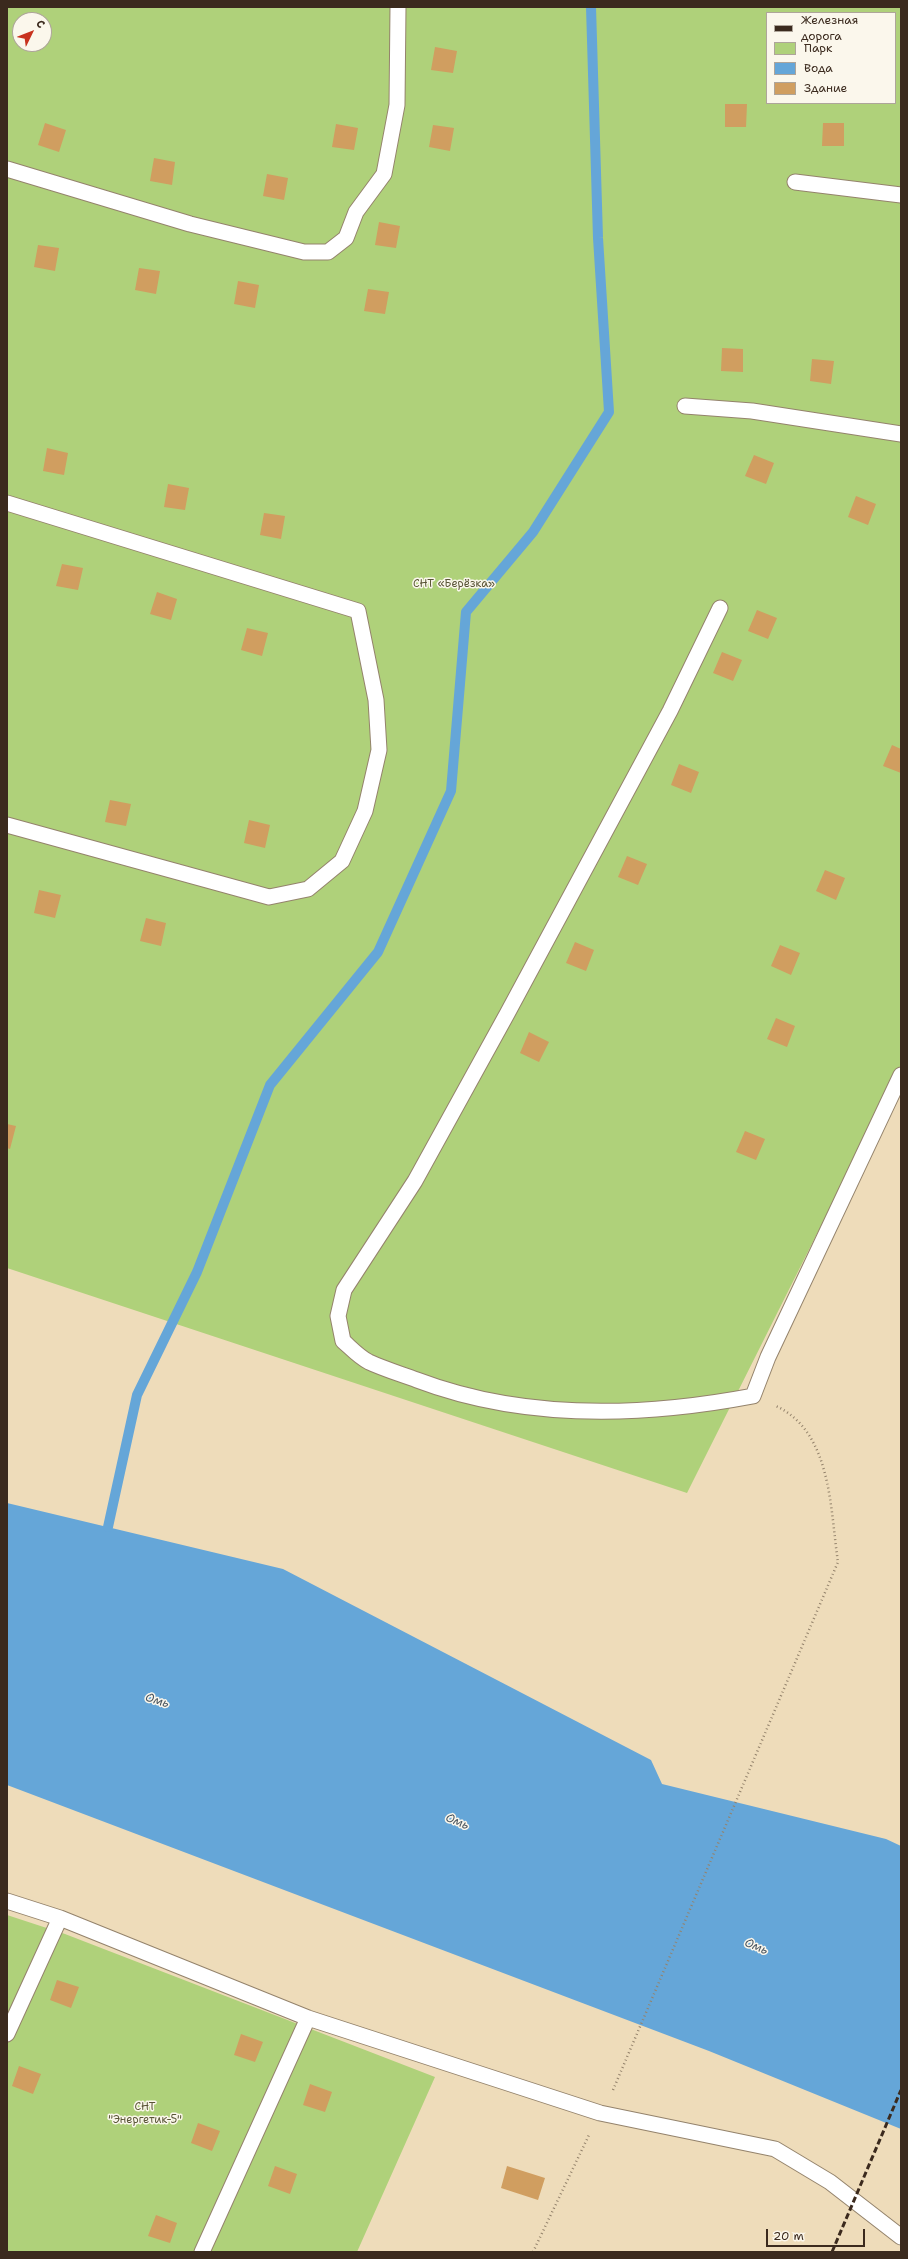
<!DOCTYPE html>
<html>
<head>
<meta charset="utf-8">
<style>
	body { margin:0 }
	#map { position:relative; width:908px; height:2259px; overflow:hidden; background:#eedcba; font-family:"Shantell Sans",sans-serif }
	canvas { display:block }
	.frame { position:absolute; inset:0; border:8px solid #3b2a1e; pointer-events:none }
	.legend { position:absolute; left:766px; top:12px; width:130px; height:92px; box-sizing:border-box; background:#fbf7ec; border:1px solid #aea59a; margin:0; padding:5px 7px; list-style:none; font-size:12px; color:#3b2a1e }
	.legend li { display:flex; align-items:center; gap:8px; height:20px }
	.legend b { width:20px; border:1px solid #aea59a }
	.north { position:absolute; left:12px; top:12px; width:40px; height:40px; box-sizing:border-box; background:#fbf7ec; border:1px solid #aea59a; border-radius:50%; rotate:47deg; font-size:11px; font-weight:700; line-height:16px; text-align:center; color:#3b2a1e }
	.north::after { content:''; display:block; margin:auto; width:14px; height:18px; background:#c8321e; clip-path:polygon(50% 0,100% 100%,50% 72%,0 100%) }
	.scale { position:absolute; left:766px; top:2229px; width:99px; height:18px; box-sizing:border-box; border:2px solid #3b2a1e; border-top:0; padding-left:5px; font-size:12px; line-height:14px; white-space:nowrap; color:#3b2a1e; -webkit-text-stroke:3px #fbf7ec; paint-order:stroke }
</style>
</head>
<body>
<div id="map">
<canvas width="908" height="2259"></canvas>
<div class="frame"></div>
<ul class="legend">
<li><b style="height:5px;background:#3b2a1e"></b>Железная дорога</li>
<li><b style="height:11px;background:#afd17a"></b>Парк</li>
<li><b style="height:11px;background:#65a6d8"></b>Вода</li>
<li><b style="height:11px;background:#d09e60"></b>Здание</li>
</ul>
<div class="north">С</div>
<div class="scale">20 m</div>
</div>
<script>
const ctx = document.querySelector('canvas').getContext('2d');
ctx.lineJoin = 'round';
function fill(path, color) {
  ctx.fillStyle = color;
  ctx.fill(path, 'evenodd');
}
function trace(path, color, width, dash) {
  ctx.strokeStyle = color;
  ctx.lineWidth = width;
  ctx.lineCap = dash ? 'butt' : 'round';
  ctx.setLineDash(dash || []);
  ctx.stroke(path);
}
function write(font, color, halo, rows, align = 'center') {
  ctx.font = font + ' "Shantell Sans",sans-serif';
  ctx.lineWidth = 3;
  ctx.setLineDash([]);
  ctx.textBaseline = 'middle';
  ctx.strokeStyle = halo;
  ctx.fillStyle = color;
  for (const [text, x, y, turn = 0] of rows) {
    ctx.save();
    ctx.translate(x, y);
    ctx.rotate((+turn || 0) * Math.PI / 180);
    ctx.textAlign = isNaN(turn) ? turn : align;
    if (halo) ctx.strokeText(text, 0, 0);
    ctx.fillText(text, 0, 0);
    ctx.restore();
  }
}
const green = new Path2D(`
	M7,7H901V1066L687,1493L7,1268ZM767,13H895V103H767ZM20,20H44V44H20Z
	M7,1915L65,1934L435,2077L357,2252H7Z`);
const water = new Path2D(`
	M7,1503L283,1569L651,1760L662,1784L886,1839L901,1846V2129L709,2051L7,1785Z`);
const stream = new Path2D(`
	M108,1527L137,1395L197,1272L270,1085L378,952L451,791L466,612L533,532L609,412L598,238L591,7`);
const building = new Path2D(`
	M435,47L457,51L453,73L431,70Z
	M725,104H747L746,127H725Z
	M45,123L66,130L59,152L38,145Z
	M823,123H844V146H822Z
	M336,124L358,128L354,150L332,147Z
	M433,125L454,128L450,151L429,147Z
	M154,158L175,162L172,185L150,181Z
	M267,174L288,178L284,200L263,196Z
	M379,222L400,226L396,248L375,245Z
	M38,245L59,248L55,271L34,267Z
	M139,268L160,271L156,294L135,290Z
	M238,281L259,285L255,308L234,304Z
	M368,289L389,292L385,314L364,311Z
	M722,348L743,349V372L721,371Z
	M812,359L834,361L831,384L810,381Z
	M47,448L68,453L64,475L43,471Z
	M754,455L774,463L766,484L745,476Z
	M168,484L189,488L185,510L164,507Z
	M856,496L876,504L868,525L848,517Z
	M264,513L285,516L281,539L260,535Z
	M62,564L83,568L78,590L56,586Z
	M157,592L177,599L171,620L150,614Z
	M757,610L777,618L768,639L748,631Z
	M247,628L268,633L262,656L241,650Z
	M722,652L742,660L733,681L713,673Z
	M892,745L901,749V773L883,766Z
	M679,764L699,772L691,793L671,785Z
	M110,800L131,804L126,826L105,822Z
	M249,820L270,825L265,848L244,843Z
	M627,856L647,864L638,885L618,877Z
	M825,870L845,878L836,900L816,891Z
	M39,890L61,895L55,918L34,913Z
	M146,918L166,923L161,946L140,941Z
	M575,942L594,950L586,971L566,963Z
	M780,945L800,953L791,975L771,966Z
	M776,1018L795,1026L787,1047L767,1039Z
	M529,1032L549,1042L539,1062L520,1053Z
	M7,1124L16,1126L10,1149L7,1148Z
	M745,1131L765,1139L756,1160L736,1152Z
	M57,1980L79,1987L71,2008L50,2000Z
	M241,2034L263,2042L255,2062L234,2055Z
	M19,2066L41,2074L33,2094L12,2086Z
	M310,2084L332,2092L325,2112L303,2105Z
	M198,2123L220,2131L212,2151L191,2143Z
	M275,2166L297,2174L290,2194L268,2186Z
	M507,2166L545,2178L538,2200L501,2188Z
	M156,2215L177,2223L170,2243L148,2236Z`);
const path = new Path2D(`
	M613,2090L838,1562C830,1509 832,1432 776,1406
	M533,2252L589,2135`);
const service = new Path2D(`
	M7,169L190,224L304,252H328L346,238L356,212L384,174L397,105L398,7
	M795,182L901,195
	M685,406L752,411L901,434
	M7,503L358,611L376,700L379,750L365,811L342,861L308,889L269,897L7,825
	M720,608L670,711L507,1014L415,1181L344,1290L338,1316L343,1341C351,1348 359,1357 369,1362C384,1369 401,1374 417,1380C525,1421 642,1417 753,1396L768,1357L901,1075
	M7,1901L60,1918L308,2018L600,2113L775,2149L830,2182L901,2237
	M7,2034L60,1918
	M202,2252L308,2018`);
const rail = new Path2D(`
	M832,2252L901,2090`);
const parkNames = [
	["СНТ «Берёзка»",454,584],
	["СНТ",145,2107],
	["\"Энергетик-5\"",145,2120]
];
const waterNames = [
	["Омь",157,1701,18],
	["Омь",457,1822,23],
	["Омь",756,1947,23]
];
fill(green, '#afd17a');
fill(water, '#65a6d8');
trace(stream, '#65a6d8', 10);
fill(building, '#d09e60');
trace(service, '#94836c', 17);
trace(path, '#94836c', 2.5, [1, 3]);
trace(service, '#fff', 15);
trace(rail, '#3b2a1e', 3, [6, 3]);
write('11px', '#585435', '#fbf7ec', parkNames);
write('italic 12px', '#4a555f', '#fbf7ec', waterNames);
</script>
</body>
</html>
